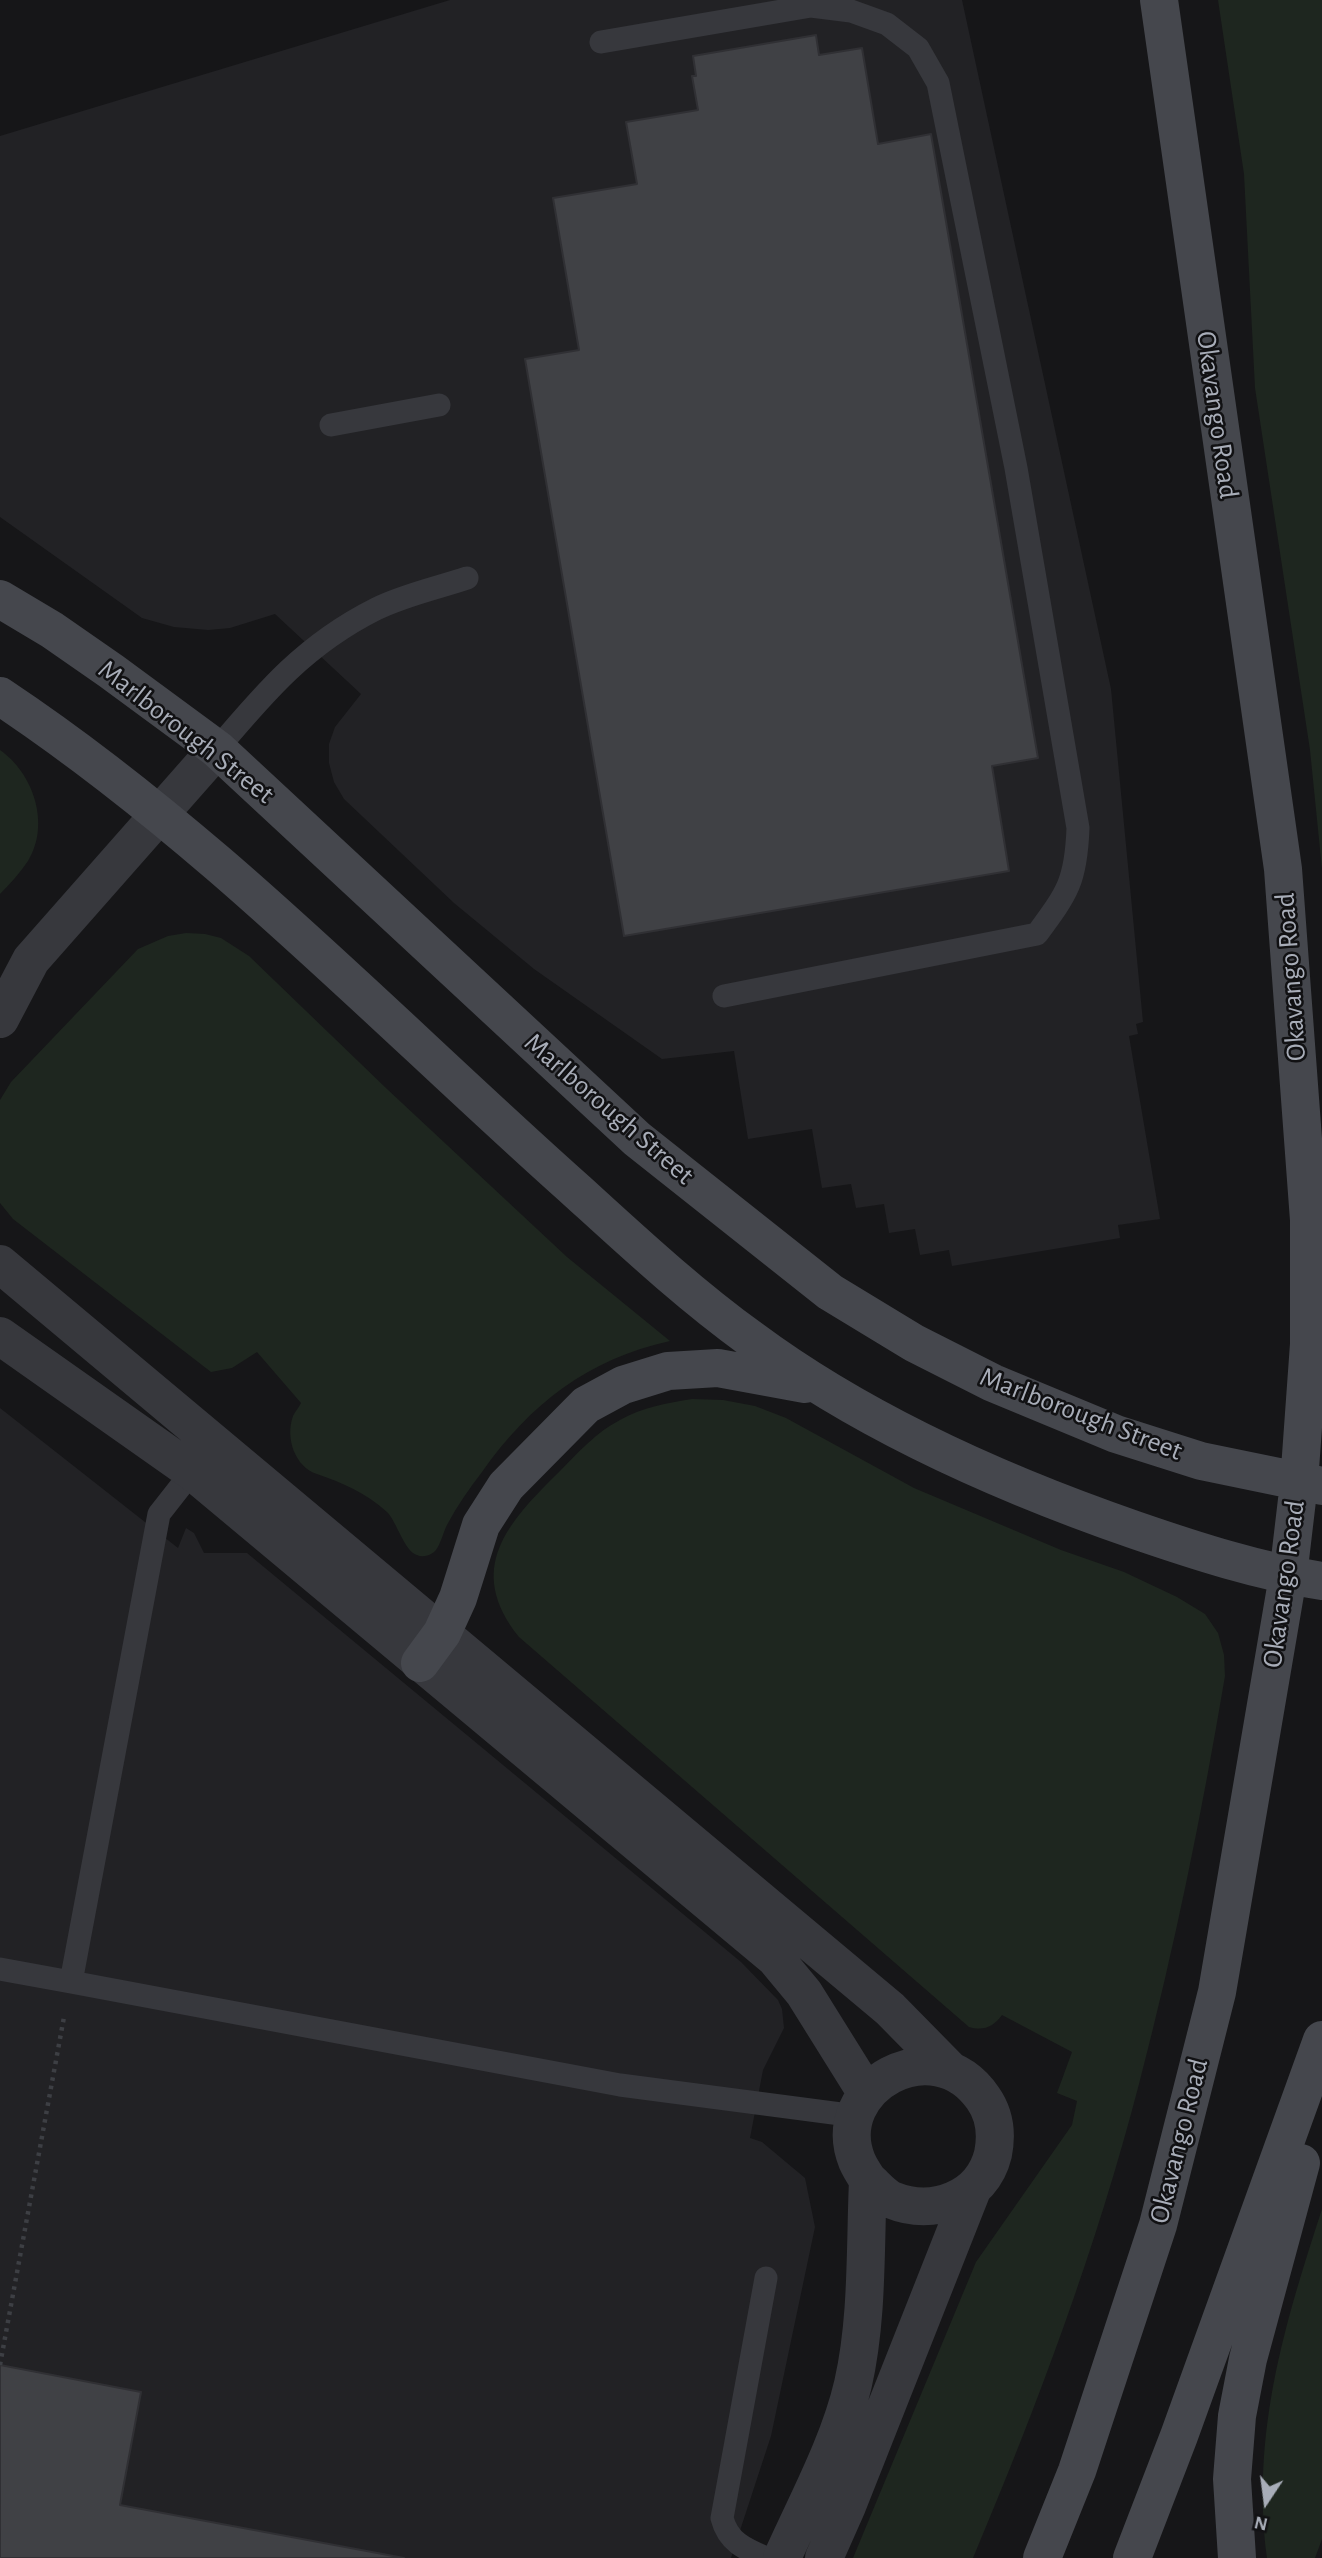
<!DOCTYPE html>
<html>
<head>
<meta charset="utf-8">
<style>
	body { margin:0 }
	#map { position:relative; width:1322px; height:2558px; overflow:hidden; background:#161618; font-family:"Alegreya Sans",sans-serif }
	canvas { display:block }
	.north { position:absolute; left:1231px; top:2467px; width:70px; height:70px; -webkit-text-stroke:5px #111113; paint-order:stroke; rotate:193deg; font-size:19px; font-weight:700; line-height:28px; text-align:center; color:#a8adb8 }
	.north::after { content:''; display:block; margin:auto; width:24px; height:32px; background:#a8adb8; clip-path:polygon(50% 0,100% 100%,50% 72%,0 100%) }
</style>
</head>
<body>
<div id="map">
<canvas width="1322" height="2558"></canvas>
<div class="north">N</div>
</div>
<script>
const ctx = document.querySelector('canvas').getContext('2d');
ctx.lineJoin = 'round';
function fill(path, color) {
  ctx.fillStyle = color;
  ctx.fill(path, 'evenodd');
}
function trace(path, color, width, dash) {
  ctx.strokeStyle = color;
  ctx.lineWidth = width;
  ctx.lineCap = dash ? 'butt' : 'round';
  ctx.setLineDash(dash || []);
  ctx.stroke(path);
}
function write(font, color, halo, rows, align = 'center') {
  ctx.font = font + ' "Alegreya Sans",sans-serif';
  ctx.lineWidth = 5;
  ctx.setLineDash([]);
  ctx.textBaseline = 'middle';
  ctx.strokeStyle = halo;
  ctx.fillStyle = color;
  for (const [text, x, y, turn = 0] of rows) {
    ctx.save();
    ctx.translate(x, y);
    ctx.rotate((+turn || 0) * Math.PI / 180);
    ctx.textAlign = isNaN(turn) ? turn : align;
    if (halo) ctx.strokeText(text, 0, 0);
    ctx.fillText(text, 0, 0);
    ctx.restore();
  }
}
const built = new Path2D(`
	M450,0H962L1111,689L1143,1022L1136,1024L1138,1034L1129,1036L1160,1219L1118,1225L1120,1238L952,1266L949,1250L920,1255L915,1229L889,1233L884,1204L856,1208L851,1184L822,1188L812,1129L748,1139L734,1051L662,1059L534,969L454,903L344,799L334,782L329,763V744L335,727L361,694L275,614L230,628L208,630L174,627L142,618L0,517V136Z
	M0,1408L178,1548L186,1528L194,1533L204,1553H247L741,1962L778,2000L782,2009L784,2028L763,2070L750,2138L762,2142L805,2178L815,2227L771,2436L731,2558H0Z`);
const green = new Path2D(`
	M1218,0H1322V869L1310,750L1255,388L1244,174Z
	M0,750C33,773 51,824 28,861C20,873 10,884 0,894Z
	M186,933L205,934L221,938L249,956L387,1089L567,1257L670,1341C588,1359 530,1404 482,1472C469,1489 457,1506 447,1525C443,1533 441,1543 436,1550C432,1555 423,1558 417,1555C404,1551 397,1522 387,1512C366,1493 343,1483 317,1474C295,1467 285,1438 293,1416C295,1412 299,1407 301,1403L257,1352L232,1368L211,1372L13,1219L0,1203V1100L11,1082L138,949L168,936Z
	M692,1399L723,1400L755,1406L786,1418L914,1488L1061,1550L1124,1572L1177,1597L1205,1614L1218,1633L1224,1655L1225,1676C1202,1813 1174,1950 1139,2084C1097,2246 1038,2404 973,2558H853L976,2262L1072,2125L1077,2101L1057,2093L1072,2052L1002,2015C993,2027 984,2031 969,2027L519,1637C465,1569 507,1523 559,1472C578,1453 596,1432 620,1420C643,1407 667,1403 692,1399Z
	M1322,2209V2539L1315,2558H1267C1251,2433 1284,2326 1322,2209Z`);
const building = new Path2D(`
	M816,35L819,55L862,48L878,144L931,134L1038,758L992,766L1009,871L624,936L525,359L579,350L553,198L637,184L626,122L698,110L692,76H696L693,56Z
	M0,2365L141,2392L120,2505L404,2558H0Z`);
const path = new Path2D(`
	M0,2365L64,2017`);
const lane = new Path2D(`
	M601,42L811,6L851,11L887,24L918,48L938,83L1016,468L1078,828C1076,881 1068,892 1037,934L724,996
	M331,425L439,405
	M217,749C266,691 306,644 376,609C404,595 437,588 467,578
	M199,1463L159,1514L71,1982L620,2085L856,2116
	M0,1969L71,1982
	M766,2278L722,2518C728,2542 745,2549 766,2558`);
const street = new Path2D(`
	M0,1019L31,960L217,749
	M0,1264L890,2009L949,2069
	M0,1336L193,1472L775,1958L804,1993L867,2094
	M782,2558C807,2502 839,2444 853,2384C868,2318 865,2247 868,2180C864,2174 860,2168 857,2161C827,2087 934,2027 983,2098C995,2115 997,2134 993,2154C982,2199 933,2217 892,2200C883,2196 875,2186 868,2180
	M824,2558L847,2506L972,2190`);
const secondary = new Path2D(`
	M0,599L52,630L111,671L217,749L637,1139L830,1292L914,1343L993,1383L1116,1434L1201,1461L1322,1486
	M0,696C212,837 389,1024 578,1192C634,1243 690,1295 751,1339C864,1423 1002,1484 1135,1530C1196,1551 1258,1571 1322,1581
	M420,1663L442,1633L458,1598L481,1525L506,1486L586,1405L623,1385L668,1371L718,1368L805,1384
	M1042,2558L1077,2471L1158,2225L1217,1992L1288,1576L1299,1483L1309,1344V1220L1283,869L1159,0
	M1132,2558L1179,2436L1322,2040
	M1237,2558L1232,2479L1237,2416L1248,2359L1301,2163`);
const streetNames = [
	["Okavango Road",1217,415,82],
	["Marlborough Street",186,732,38],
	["Okavango Road",1291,977,-94],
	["Marlborough Street",609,1109,41],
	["Marlborough Street",1081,1414,21],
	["Okavango Road",1284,1584,-82],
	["Okavango Road",1179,2141,-76]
];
fill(built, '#222225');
fill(green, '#1e261f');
fill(building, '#404145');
trace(building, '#303034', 2);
trace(path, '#3d3f44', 4.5, [3.5, 5]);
trace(lane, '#37383d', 23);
trace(street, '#37383d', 38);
trace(secondary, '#45474d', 38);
write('28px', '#a8adb8', '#111113', streetNames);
</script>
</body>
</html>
